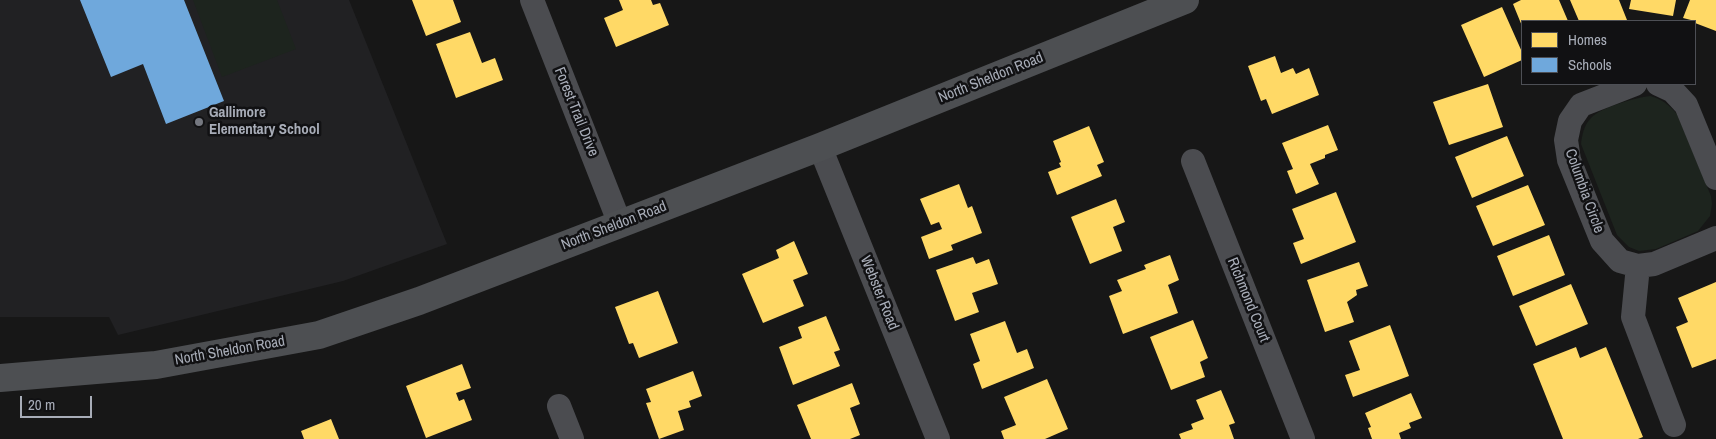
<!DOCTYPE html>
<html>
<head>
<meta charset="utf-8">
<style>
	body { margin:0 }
	#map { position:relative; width:1716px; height:439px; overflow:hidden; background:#171717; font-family:"Archivo Narrow",sans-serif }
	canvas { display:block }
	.legend { position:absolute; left:1521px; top:20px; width:175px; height:65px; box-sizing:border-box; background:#111113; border:1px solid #4d4f55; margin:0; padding:6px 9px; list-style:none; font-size:15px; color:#a8adb8 }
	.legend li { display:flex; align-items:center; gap:10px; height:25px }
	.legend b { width:25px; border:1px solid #4d4f55 }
	.scale { position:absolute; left:20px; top:396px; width:72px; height:22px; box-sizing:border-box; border:2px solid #a8adb8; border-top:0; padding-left:6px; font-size:15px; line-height:18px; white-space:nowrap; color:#a8adb8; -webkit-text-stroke:4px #111113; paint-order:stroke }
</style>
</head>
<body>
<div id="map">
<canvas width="1716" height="439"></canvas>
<ul class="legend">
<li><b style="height:14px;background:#ffd966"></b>Homes</li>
<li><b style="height:14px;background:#6fa8dc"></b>Schools</li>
</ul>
<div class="scale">20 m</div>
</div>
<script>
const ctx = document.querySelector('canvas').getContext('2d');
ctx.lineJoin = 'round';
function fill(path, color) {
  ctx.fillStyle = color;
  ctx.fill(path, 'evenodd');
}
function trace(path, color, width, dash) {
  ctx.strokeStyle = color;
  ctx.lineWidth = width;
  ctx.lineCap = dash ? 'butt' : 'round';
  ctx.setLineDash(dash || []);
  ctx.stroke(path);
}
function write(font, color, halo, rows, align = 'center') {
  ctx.font = font + ' "Archivo Narrow",sans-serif';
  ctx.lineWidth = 5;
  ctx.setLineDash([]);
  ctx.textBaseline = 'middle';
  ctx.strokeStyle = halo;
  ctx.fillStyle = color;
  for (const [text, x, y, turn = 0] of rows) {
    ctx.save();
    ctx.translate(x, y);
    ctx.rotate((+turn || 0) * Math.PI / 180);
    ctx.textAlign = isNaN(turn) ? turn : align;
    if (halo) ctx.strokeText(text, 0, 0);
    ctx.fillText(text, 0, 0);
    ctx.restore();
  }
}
const built = new Path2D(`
	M0,0H349L447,244L343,281L118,335L109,317H0Z`);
const green = new Path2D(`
	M193,0H277L296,49L222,77Z
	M1650,96C1662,99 1669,105 1677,114L1711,196L1712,204L1710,216L1698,231L1656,249L1639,251L1629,247L1617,235L1581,144C1582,135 1584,125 1591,118C1601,107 1635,98 1650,96Z`);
const homes = new Path2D(`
	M412,0H453L461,22L426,36Z
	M619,0H651L653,5L660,3L669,25L616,47L604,18L623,10Z
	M1521,0H1559L1568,21H1522V26L1513,4Z
	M1570,0H1619L1627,20L1623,21H1579Z
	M1631,0H1676L1673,16L1629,9Z
	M1690,0H1716V31L1695,23V21L1683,18Z
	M1502,7L1522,52V60L1484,77L1461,25Z
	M470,32L482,63L495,58L503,80L456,98L436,44Z
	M1275,56L1281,73L1293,68L1296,74L1309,68L1319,95L1272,114L1266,99L1261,101L1248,66Z
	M1488,84L1503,127L1449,145L1433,102Z
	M1328,125L1338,150L1325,155V158L1310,164L1319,184L1296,194L1287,171L1293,169L1282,143Z
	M1089,126L1104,162L1097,165L1102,176L1057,195L1048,172L1061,167L1059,163L1061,162L1053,141Z
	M1507,136L1524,176L1472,198L1455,157Z
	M959,184L968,208L972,206L982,233L951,245L953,250L929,259L921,237L942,229L939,222L931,225L920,199Z
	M1528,185L1545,225L1493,246L1476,206Z
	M1336,192L1356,242L1301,264L1293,243L1304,239L1292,209Z
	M1116,199L1125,222L1113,227L1122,251L1090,264L1071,217Z
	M1549,235L1565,275L1513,296L1497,256Z
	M794,241L808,274L793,280L804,306L763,323L742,274L779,258L776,250Z
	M1170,255L1179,280L1168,285L1178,313L1123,334L1109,296L1122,291L1117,280L1146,269L1144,265Z
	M973,257L976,264L989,259L998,284L972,293L979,312L955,321L936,270Z
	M1359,262L1368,286L1356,290L1357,295L1347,302L1354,322L1325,332L1307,280Z
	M1716,282V359L1692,368L1676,327L1688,322L1678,298Z
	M1571,284L1588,324L1536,346L1519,306Z
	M658,291L678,343L639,358L633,343L629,344L615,307Z
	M826,316L840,350L834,352L840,366L793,385L779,347L802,338L798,327Z
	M1193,320L1208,358L1200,362L1205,377L1171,390L1150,337Z
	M1005,321L1017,353L1027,349L1034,368L982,389L973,364L980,361L970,334Z
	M1390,325L1409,376L1353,397L1345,375L1360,370L1349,341Z
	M1576,347L1580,358L1606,347L1643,437L1638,439H1563L1533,364Z
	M462,364L471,388L456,393L459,401L464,399L472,420L426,438L406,386Z
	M693,371L702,396L689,401L691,407L678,411L684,430L659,439L646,403L651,402L646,389Z
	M1047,379L1068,429L1045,439H1004L1001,431L1016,425L1004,397Z
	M852,383L860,404L850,408L860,435L850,439H811L797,405Z
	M1221,390L1235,423L1229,425L1234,439H1181L1179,434L1193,429L1191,424L1204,419L1196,400Z
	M1411,393L1422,418L1409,423L1411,428L1399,433L1401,439H1372L1368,428L1371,427L1365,413Z
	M331,419L339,439H304L301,431Z`);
const schools = new Path2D(`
	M80,0H184L224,101L166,124L143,64L111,77Z`);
const minor = new Path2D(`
	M532,0L620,224
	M1635,84L1581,105L1570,121L1566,140L1569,160L1602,241L1620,261L1638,266L1654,264L1716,238
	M1658,84L1673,91L1686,105L1716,178
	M820,147L938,439
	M1193,161L1303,439
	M1638,266L1633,317L1674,425
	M559,406L572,439`);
const major = new Path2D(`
	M0,378L156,365L319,335L419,301L620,224L820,147L1185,0`);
const markers = [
	[199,122,5,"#757880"]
];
const streetNames = [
	["North Sheldon Road",991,78,-22],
	["Forest Trail Drive",576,112,68],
	["Columbia Circle",1584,191,70],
	["North Sheldon Road",614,226,-21],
	["Webster Road",879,293,68],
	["Richmond Court",1248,300,68],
	["North Sheldon Road",230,351,-10]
];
const poiNames = [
	["Gallimore",209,113],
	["Elementary School",209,130]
];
fill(built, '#212123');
fill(green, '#1d241e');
fill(homes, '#ffd966');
fill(schools, '#6fa8dc');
trace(minor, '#4b4c50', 24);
trace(major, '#4d4f52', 28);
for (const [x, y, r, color] of markers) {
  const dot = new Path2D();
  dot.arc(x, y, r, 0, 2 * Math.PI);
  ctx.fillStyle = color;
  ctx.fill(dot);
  trace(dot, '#111113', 2);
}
write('15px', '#a8adb8', '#111113', streetNames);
write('bold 15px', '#a8adb8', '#111113', poiNames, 'left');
</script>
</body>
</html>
